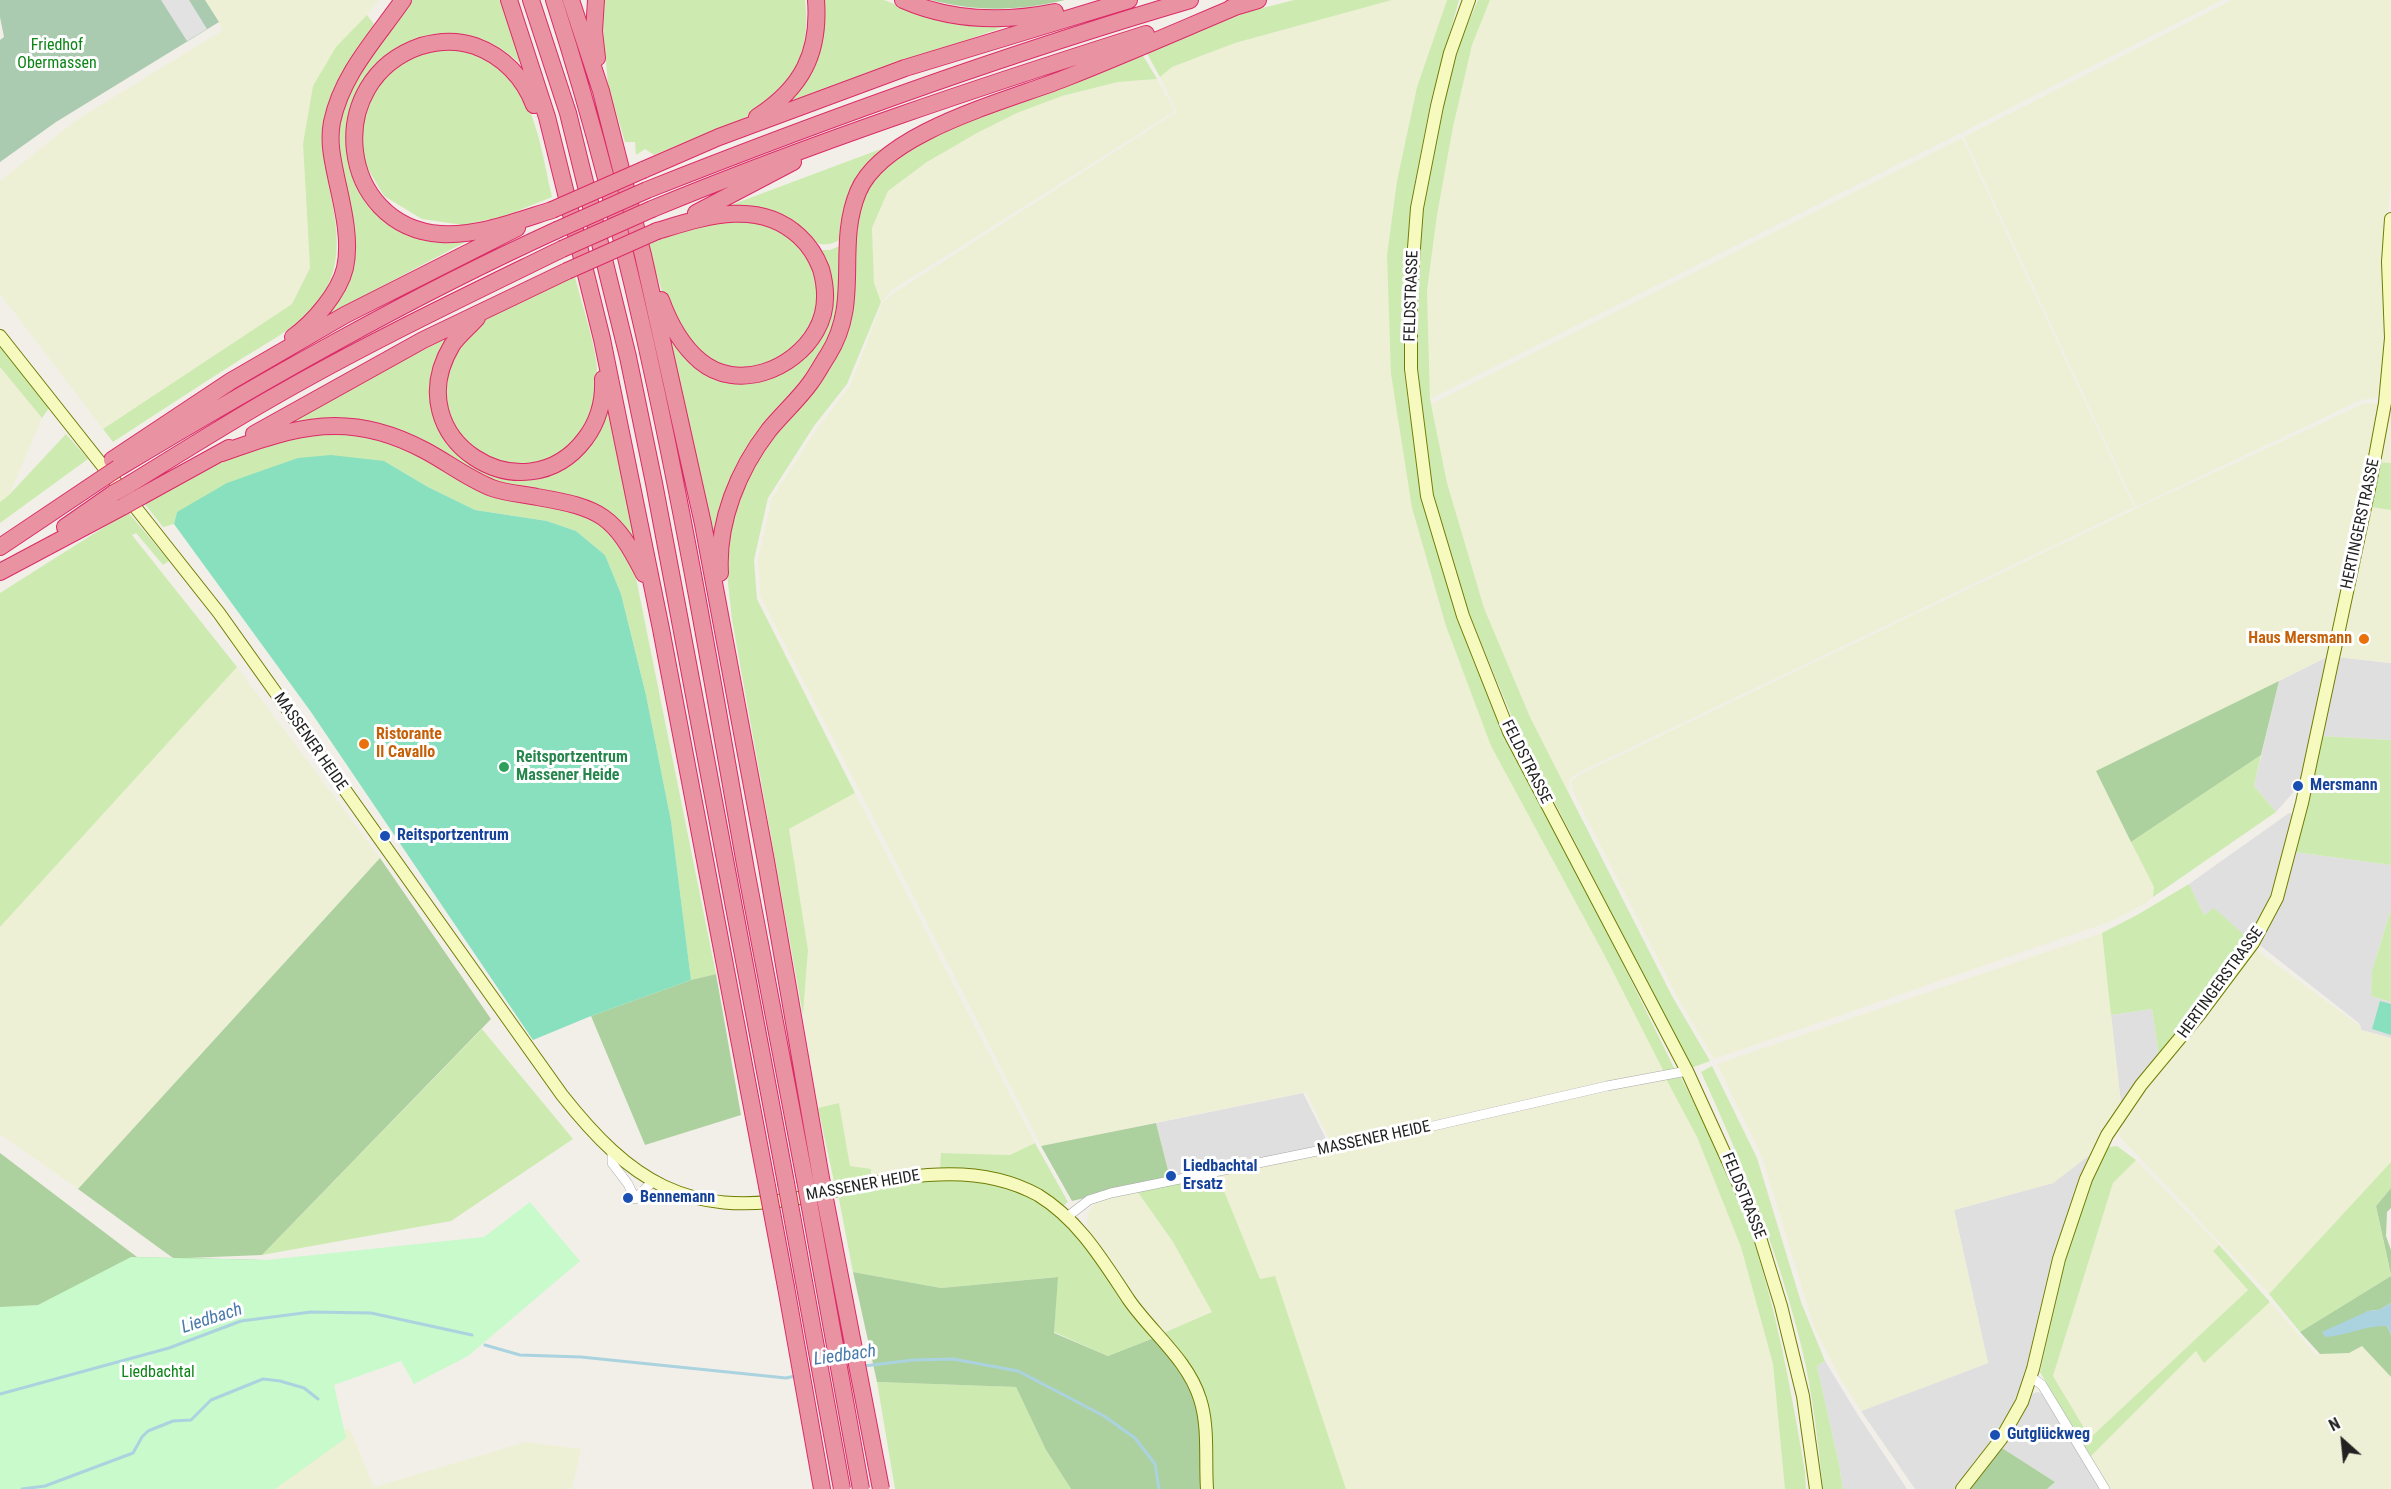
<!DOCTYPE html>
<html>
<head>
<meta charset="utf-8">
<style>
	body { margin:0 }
	#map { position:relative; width:2391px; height:1489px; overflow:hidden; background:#f2efe9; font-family:"Roboto Condensed",sans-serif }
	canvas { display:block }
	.north { position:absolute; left:2313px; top:1411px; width:60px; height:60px; -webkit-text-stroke:4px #fff; paint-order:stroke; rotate:333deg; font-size:16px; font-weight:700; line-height:24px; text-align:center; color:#222 }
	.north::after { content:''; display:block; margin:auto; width:21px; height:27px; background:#222; clip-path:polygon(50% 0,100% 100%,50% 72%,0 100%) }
</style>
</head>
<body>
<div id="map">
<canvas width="2391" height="1489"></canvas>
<div class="north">N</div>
</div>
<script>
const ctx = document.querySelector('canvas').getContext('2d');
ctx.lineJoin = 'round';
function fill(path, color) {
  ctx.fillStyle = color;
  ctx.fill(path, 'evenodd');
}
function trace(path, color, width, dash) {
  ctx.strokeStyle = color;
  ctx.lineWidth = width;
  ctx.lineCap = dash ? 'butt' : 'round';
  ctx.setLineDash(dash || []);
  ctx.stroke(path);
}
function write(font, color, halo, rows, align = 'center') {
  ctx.font = font + ' "Roboto Condensed",sans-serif';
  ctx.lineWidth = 6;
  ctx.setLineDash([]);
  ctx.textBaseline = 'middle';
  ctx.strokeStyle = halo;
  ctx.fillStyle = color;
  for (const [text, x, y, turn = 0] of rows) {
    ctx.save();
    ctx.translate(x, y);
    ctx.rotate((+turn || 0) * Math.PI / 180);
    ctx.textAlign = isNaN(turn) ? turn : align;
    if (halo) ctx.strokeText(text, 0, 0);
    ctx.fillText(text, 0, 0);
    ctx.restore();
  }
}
const residential = new Path2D(`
	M2329,656L2313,734L2298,787L2276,812L2254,786L2279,681Z
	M2337,657L2391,663V740L2321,736Z
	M2289,813L2294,814L2273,896L2250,940L2214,909L2204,915L2189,884Z
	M2295,852L2391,865V909L2372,971L2371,996L2391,1002V1038L2361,1030L2360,1024L2257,943L2289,874Z
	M2152,1009L2159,1056L2121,1104L2111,1015Z
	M1303,1093L1329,1145L1170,1178L1156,1123Z
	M2092,1153L2029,1368L2015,1401L1995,1435L1954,1489H1915L1861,1411L1988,1363L1954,1210L2053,1183Z
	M1825,1361L1858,1415L1907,1489H1843L1839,1464L1817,1366Z
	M2038,1392L2047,1397L2102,1489H2047L2055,1482L2002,1448L2031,1394Z`);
const farmland = new Path2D(`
	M205,0H379L367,15L303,144L310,268L292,304L103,429L0,294V181L75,121L223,30Z
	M1392,0H1447L1417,87L1397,181L1387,255L1412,508L1446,626L1491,745L1607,960L1665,1074L1332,1145L1306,1092L1041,1146L760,596L758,559L772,498L818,427L850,386L882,303L894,293L1177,112L1160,77L1172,67L1235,43Z
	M1490,0H2222L1959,134L1430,399L1427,291L1437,215L1453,127L1472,45Z
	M2232,0H2391V187L2387,218L2386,338L2381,397L2361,400L2136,507L1964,137Z
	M1157,79L1175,111L892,290L881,302L874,283L872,228L888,191L927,162L977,133L1017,113L1062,96L1118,82Z
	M1962,138L2134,507L1580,772L1569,779V792L1530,717L1484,608L1447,483L1431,404Z
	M0,367L42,418L9,495L0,502Z
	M2391,386V463L2379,462Z
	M2372,403L2381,404L2329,656L2097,771L2154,887L2153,897L2145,904L2109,922L1714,1059L1676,995L1573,791L1571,781L1581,774L2135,509L2363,404Z
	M2371,507L2391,510V663L2337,657Z
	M237,667L380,858L78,1189L0,1134V927Z
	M855,793L1035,1143L1010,1155L941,1153L940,1170L871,1179L850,1167L839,1104L818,1108L803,1015L808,950L789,829Z
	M2102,933L2121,1104L2092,1153L2053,1183L1954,1210L1988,1363L1861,1411L1840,1378L1814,1327L1762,1157L1717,1064Z
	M2254,948L2360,1026L2361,1030L2391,1038V1162L2269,1294L2120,1137L2118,1129L2127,1112Z
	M1666,1079L1697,1137L1741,1247L1773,1364L1785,1489H1346L1275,1277L1260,1279L1217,1174Z
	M2136,1160L2219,1245L2213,1251L2248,1290L2090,1438L2053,1376L2113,1183Z
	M1137,1191L1173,1242L1212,1312L1161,1334L1137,1305L1088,1233L1087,1220L1089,1211L1097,1201Z
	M2270,1302L2317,1356L2320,1354L2349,1353L2362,1346L2391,1377V1489H2108L2089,1458L2197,1350L2205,1362Z
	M349,1427L374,1487L526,1442L581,1449L572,1489H260Z`);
const grass = new Path2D(`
	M408,0H502L523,66C511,55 500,47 486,41C421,14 352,65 347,131C346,144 347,163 354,176C359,185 371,194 378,203C385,210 392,221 400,227C407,232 459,237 471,239L320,319L345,282L337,142L341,110L350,85Z
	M605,0H805C810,37 801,70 775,98C753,120 685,142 654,155L645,149L636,155L635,142H625L608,86L603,27Z
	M821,0H884L919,14L1018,22L789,102Z
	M1294,0H1392L1235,43L1172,67L1160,77L1145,50L1243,13Z
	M1447,0H1459L1431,100L1411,204L1405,278L1404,371L1422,502L1457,618L1504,734L1615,948L1676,1072L1665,1074L1607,960L1491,746L1446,626L1412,508L1391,374L1387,255L1397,181L1417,87Z
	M1478,0H1490L1472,45L1453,127L1437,215L1427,291L1430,399L1447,483L1484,608L1530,717L1672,996L1710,1061L1691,1068L1517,729L1469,614L1432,489L1418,371L1417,290L1422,207L1441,109L1462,37Z
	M367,15L374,24C352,57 327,89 324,130C320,188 355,238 324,294C309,322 261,346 235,363C194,389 154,415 113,442L103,429L292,304L310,268L303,144L313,86L336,47Z
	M451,48C468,52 489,56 502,68C536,100 542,154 552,197L505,216L463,225L422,219L384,196L365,164L360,131L368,103L384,78L404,61L427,51Z
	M1141,52L1157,79L1118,82L1062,96L1017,113L977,133L927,162L888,191L872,228L874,283L881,302L847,384L814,426L768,498L754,560L757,599L855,793L789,829L808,950L803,1015L732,620L726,565L733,512L751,466L838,348L852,227L862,193L879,169L914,142Z
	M894,144L873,163L844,236C837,243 830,245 820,244L732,208L731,205Z
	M757,218L801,245L817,273L818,315L794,354L747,371L704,359L669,313L647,245L694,225Z
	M844,244V272L830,344L764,429L717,552L669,338L683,355L748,383L823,330L820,250H830Z
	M575,277C584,314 600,353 598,392C597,408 589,420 580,433C526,510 403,431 459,345C481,311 539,290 575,277Z
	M452,335L434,404L495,472L578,454L607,393L640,548L621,526L497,485L401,436L288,425L286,421Z
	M0,346L49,408L42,418L0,367Z
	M331,432L376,438L429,461L599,522L615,537L634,568L716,974L691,980L671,821L646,695L621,594L605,555L576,531L547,521L475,510L428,487L384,461L177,512L174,524L163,527L144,503L204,470L261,445Z
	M66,434L88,459L0,523V502L9,495Z
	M2379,462L2391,463V510L2371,507Z
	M128,512L169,561L163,565L136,533L132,535L237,667L0,927V593Z
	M2321,736L2391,740V865L2295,852Z
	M2261,755L2254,786L2276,812L2153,897L2154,887L2131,842Z
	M2189,884L2204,915L2214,908L2250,940L2159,1056L2152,1009L2111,1015L2102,933L2137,915Z
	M2391,909V1002L2371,996L2372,971Z
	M482,1029L573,1139L451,1221L262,1255Z
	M1712,1066L1757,1158L1801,1302L1825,1361L1817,1366L1839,1464L1843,1489H1823C1818,1442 1813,1395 1802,1349C1779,1253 1742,1162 1701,1072Z
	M1680,1076C1706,1125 1731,1174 1749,1226C1776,1307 1791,1389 1805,1472L1806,1489H1785L1773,1364L1741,1247L1697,1137L1666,1079Z
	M839,1103L850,1166L871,1169V1179L835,1186L818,1108Z
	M1035,1143L1068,1202L1062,1207L1039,1191L940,1170L941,1153L1010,1155Z
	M2117,1146L2136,1160L2113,1183L2053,1376L2090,1438L2248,1290L2213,1251L2219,1245L2270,1302L2204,1363L2196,1351L2089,1458L2040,1372L2064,1262L2091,1182L2102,1154L2109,1147Z
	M2391,1162V1188L2376,1206L2391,1276L2300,1332L2269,1294Z
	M1217,1174L1260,1279L1275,1276L1346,1489H1210L1161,1334L1212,1312L1173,1242L1137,1191Z
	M975,1180L1011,1188L1035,1199L1065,1220L1154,1338L1108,1356L1054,1332L1057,1277L941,1288L853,1272L838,1194L917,1181Z
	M877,1382L1016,1387L1046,1450L1071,1489H895Z`);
const forest = new Path2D(`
	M931,0H1065C1019,11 976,12 931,0Z
	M2279,681L2261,755L2131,842L2096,771Z
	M380,858L491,1019L262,1255L187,1258L266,1260L0,1403V1153L137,1257L173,1258L78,1189Z
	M716,974L741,1115L645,1145L591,1016L691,980Z
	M1156,1123L1170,1178L1072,1201L1041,1146Z
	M2391,1188V1208L2387,1212L2386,1236L2391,1250V1275L2376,1206Z
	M853,1272L941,1288L1058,1277L1054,1333L1108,1356L1154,1338L1187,1379L1199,1412L1203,1489H1071L1046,1450L1016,1387L877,1382Z
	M2391,1276V1303L2379,1310L2368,1311L2353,1331L2371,1325L2387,1326L2391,1335V1377L2362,1346L2349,1353L2320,1354L2300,1332Z
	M2002,1448L2055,1482L2047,1489H1968Z`);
const cemetery = new Path2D(`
	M0,0H205L219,22L56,122L0,162V40L4,37L0,17Z`);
const park = new Path2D(`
	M530,1202L580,1261L468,1356L414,1384L401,1361L334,1385L346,1438L275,1489H0V1307L38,1305L131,1257L266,1260L484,1237Z`);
const pitch = new Path2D(`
	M331,455L384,461L428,487L475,510L547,521L576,531L605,555L621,594L646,695L671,821L691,980L591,1016L533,1040L311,712L174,524L177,512L227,483L275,466L298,458Z
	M2380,1001L2391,1004V1035L2372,1029Z`);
const parking = new Path2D(`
	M161,0H189L207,29L187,41Z`);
const water = new Path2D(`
	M2391,1303V1335L2387,1326C2365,1325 2346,1336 2325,1337L2322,1332L2368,1311L2379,1310Z`);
const stream = new Path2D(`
	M485,1345L520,1355L581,1357L786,1378L795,1376
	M864,1366L913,1360L953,1359L1018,1371L1104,1416L1135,1438L1155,1464L1159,1489
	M0,1394L169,1348L241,1321L311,1312L371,1313L472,1335
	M22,1489L45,1486L133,1453L142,1437L148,1431L173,1421L191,1420L211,1400L263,1379L280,1381L304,1388L318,1399`);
const street = new Path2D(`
	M612,1152V1163L628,1184L635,1199L652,1182
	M1067,1217L1089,1200L1111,1193L1381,1138L1607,1086L1687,1071
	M2031,1377L2042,1385L2105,1489`);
const secondary = new Path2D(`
	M1469,0L1450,53L1437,106L1417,208L1411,288V369L1427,496L1463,616L1509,732L1687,1071L1754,1218L1781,1306L1803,1396L1816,1489
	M0,336L219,613L562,1095C630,1181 686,1218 799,1198C842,1190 885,1178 928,1175C966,1172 1004,1176 1038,1195C1079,1220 1103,1261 1129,1300C1152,1333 1188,1360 1200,1399C1209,1426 1205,1460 1207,1489
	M1962,1489L2001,1439L2022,1402L2033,1369L2059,1259L2086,1179L2107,1135L2141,1085L2199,1015L2253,943L2277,898L2302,803L2370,484L2385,403L2391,338L2388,262L2391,219`);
const highway = new Path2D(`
	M509,0L547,117L602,339L661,629L767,1186
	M531,0L568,113L628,357L654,483L786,1183
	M554,0C646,284 694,577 746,870C765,973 785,1076 805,1180
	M571,0L601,91L643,255L703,524L766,861L821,1178
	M596,0L594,31L597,58
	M903,0C951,21 1005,22 1055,12
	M1231,8L1258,0
	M534,105C524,78 503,56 475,46C458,40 438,41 421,46C321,80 338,227 441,234C479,236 517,221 552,210
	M757,117C802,88 820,53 816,0
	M643,170L719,137L905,68L1129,0
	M647,190C826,119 1006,54 1190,0
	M652,209C814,142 979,87 1146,34
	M696,213L793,162
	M657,231C704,217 758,198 799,236C809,245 816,256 821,269C827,290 827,312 816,331C794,370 737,392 700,361C681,345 669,322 661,300
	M477,318C469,327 458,336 452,345C395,440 525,519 585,439C598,422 604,400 603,379
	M293,337C313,323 339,293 345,268C351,241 343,208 337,181C333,162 328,142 332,122C342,74 376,39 403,0
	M254,434L423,340L567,271
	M222,453C297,426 349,410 424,450C447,462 467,478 492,488C505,493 522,494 537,497C601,508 614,515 644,574
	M112,460L231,381L345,315L517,228
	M120,467C263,381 406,299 557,230
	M130,484C177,455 223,426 270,399C365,344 464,297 562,249
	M140,497L229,448
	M65,527L114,493
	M0,547L103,478
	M0,572L124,506
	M720,573C717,522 738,470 769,430C782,414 799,399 811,382C817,374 822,364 828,355C862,301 835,248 858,192C883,131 1011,100 1068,77C1126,54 1183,29 1240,5
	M786,1287L822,1489`);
const highwayBridge = new Path2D(`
	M552,210L643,170
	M557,230L647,190
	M562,249L652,209
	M567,271L657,231
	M103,478L118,468
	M114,493L130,484
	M124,506L140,497
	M821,1178L881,1489
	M805,1180L861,1489
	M786,1183L842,1489
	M767,1186L786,1287`);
const markers = [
	[2364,639,6,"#e8710a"],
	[364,744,6,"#e8710a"],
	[504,767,6,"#2e9e5b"],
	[2298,786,6,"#1a4fb4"],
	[385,836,6,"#1a4fb4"],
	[1171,1176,6,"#1a4fb4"],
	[628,1198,6,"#1a4fb4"],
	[1995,1435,6,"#1a4fb4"]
];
const parkNames = [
	["Friedhof",57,46],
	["Obermassen",57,64],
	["Liedbachtal",158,1373]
];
const streetNames = [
	["FELDSTRASSE",1412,296,-88],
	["HERTINGERSTRASSE",2361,524,-78],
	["MASSENER HEIDE",310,742,55],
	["FELDSTRASSE",1526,762,63],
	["HERTINGERSTRASSE",2221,983,-54],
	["MASSENER HEIDE",1374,1139,-12],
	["MASSENER HEIDE",863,1186,-10],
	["FELDSTRASSE",1743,1196,68]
];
const foodNames = [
	["Haus Mersmann",2352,639],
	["Ristorante",376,735,"left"],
	["Il Cavallo",376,753,"left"]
];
const leisureNames = [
	["Reitsportzentrum",516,758],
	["Massener Heide",516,776]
];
const transitNames = [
	["Mersmann",2310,786],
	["Reitsportzentrum",397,836],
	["Liedbachtal",1183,1167],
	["Ersatz",1183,1185],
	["Bennemann",640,1198],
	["Gutglückweg",2007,1435]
];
const waterNames = [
	["Liedbach",212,1319,-18],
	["Liedbach",845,1356,-8]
];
fill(residential, '#e0dfdf');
fill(farmland, '#eef0d5');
fill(grass, '#cdebb0');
fill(forest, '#add19e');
fill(cemetery, '#aacbaf');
fill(park, '#c8facc');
fill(pitch, '#88e0be');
fill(parking, '#e2e2e2');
fill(water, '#aad3df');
trace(stream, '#aad3df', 3);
trace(street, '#a9a9a9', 10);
trace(secondary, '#707d05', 14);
trace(highway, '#dc2a67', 18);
trace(street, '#fff', 9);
trace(secondary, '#f7fabf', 12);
trace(highway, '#e892a2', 16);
trace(highwayBridge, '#dc2a67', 18, []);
trace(highwayBridge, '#e892a2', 16);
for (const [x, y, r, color] of markers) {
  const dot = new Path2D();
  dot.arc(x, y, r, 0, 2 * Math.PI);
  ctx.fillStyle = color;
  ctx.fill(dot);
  trace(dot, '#fff', 2);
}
write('16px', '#0c8416', '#fff', parkNames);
write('16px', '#222', '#fff', streetNames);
write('bold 16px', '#c56008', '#fff', foodNames, 'right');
write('bold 16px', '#27864d', '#fff', leisureNames, 'left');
write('bold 16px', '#164399', '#fff', transitNames, 'left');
write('italic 18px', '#4a7aab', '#fff', waterNames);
</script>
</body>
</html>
